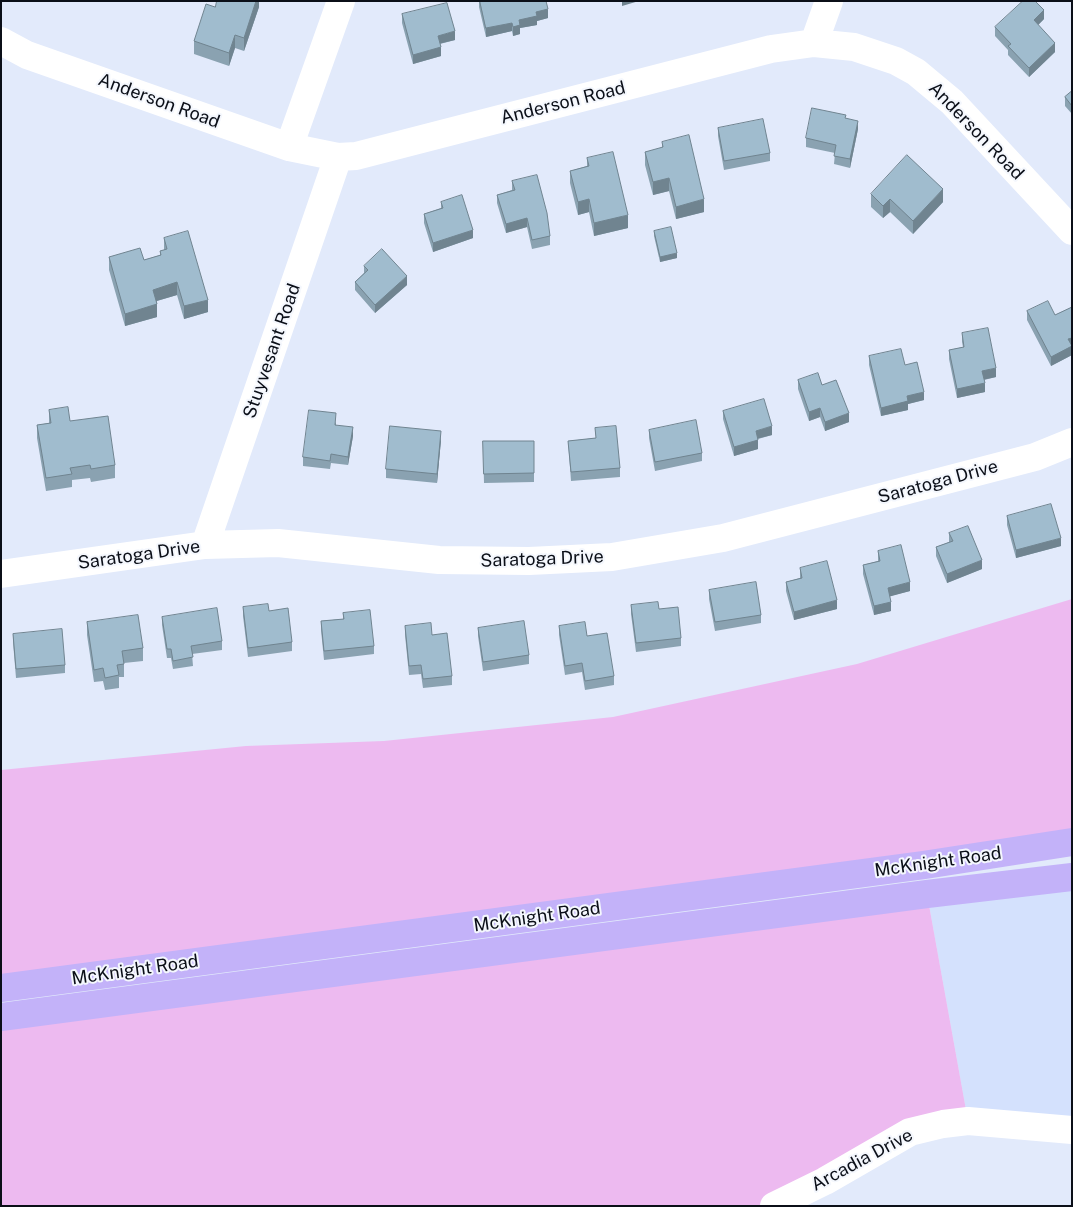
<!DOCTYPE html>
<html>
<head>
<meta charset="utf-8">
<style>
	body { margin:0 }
	#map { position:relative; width:1073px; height:1207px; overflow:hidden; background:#e2eafb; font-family:"Public Sans",sans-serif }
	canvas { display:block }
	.frame { position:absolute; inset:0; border:2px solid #0b0f18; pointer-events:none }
</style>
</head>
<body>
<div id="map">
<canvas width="1073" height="1207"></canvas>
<div class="frame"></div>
</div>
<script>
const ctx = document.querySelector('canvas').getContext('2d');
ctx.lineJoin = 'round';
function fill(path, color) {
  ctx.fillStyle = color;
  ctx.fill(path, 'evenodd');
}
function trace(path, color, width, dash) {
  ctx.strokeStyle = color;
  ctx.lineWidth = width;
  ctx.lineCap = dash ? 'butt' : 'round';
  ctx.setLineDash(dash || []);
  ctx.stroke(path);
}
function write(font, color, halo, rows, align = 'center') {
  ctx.font = font + ' "Public Sans",sans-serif';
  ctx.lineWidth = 4;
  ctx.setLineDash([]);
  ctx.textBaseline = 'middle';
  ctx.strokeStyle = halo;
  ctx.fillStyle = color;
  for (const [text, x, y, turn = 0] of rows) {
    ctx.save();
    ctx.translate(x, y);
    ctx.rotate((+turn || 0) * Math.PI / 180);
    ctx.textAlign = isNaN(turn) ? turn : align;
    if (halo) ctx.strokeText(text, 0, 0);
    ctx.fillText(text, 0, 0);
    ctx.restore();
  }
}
const built = new Path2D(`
	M1072,877V1130L968,1121L927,894Z`);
const green = new Path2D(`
	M1072,599V842L1,988V770L246,746L384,741L613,717L857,664Z
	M927,894L968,1121L774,1206H1V1017Z`);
const minor = new Path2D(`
	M1,41L27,55L289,147L338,157L356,156L771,49L814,43L854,47L896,61L916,72L952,102L1072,231
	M814,43L829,1
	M289,147L341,1
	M205,545L338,157
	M1,574L205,545L278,543L439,560L529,561L612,557L723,538L1035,457L1072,442
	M774,1206L825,1181L910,1132L943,1124L968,1121L1072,1130`);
const highway = new Path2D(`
	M1,988L924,865L1072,842
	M1,1017L927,894L1072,877`);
const wall = new Path2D(`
	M259,1V7L244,51L235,48L229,66L194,54V41L215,7Z
	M479,1H546L548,18L537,21V25L520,28V34L513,36L512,31L486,37L479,7Z
	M402,14L455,40L440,44L441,56L413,64L402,23Z
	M1044,19L1038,25L1055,52L1029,77L1008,55V50L995,36V27Z
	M1072,91V114L1065,106V97Z
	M846,118L858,129L850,168L834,164L835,153L806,147V138Z
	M718,128L770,153V161L724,170L718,136Z
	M662,142L704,212L676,219L669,191L653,195L645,165V152L662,148Z
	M587,158L628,228L594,236L589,212L578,215L570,183V171L587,166Z
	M512,181L550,236V245L532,249L527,227L506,233L497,203V195L512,190Z
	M871,194L943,202L913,234L890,212L883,218L871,207Z
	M441,202L473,238L433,252L424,223V214L441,208Z
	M654,231L677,258L660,262L654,236Z
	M164,238L208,312L184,319L177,295L157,301V317L125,326L109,270V257L144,260L160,255V251L164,250Z
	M364,266L407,285L375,313L355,290V282L364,273Z
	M1072,307V355L1051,366L1027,320V311L1055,315Z
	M962,333L996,377L984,380L985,392L957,398L949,359V350L963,347L962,342Z
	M869,356L905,365L924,400L908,404V410L881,416L869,365Z
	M798,380L822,385L849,422L825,431L820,417L809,421L798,389Z
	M49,410L70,421L115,465V478L91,482L90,478L72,480V487L46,491L37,438V425L49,423Z
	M723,411L772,435L758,439V449L734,456L723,419Z
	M336,422V425L353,436L348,465L331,463L330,469L303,466V457Z
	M595,428L620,468V477L571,481L568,441L596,438Z
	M649,430L702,453V461L655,471L649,438Z
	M441,440L437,483L386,478V469Z
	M483,441H534V482L484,483Z
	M1007,516L1061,546L1016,558L1007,525Z
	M949,533L982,569L947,583L936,556V547L949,542Z
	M878,551L910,591L890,596L891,611L874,615L863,574V565L878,561Z
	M800,568L837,609L794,620L786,591V582L800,578Z
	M709,590L761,615V623L715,631L709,599Z
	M631,605L659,609L681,638V646L636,652L631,614Z
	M243,607L269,611L292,642V651L248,657L243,616Z
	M343,613L374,646V654L324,660L321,630V621L343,619Z
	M162,617L222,641V650L192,654L193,666L173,669L171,658H167L162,625Z
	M87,622L143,648V661L124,663V677H119V688L105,690L103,681L94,682L87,635Z
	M405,626L432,635L452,676V685L423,688L421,674L409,675L405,635Z
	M559,626L587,636L614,676V685L585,690L582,672L565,675L559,635Z
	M478,628L529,655V664L483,671L478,636Z
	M13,634L65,665V673L16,678L13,642Z`);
const shadedWall = new Path2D(`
	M256,1H259V7L244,51V38Z
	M622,1H639L622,6Z
	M548,9V18L537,21V25L520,28V34L513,36V27L519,20L536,12Z
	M1044,10V19L1034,29V20Z
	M512,23V31L486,37V28Z
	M455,31V40L438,44V36Z
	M235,35V48L229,66V53Z
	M1055,43V52L1029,77V68Z
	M441,47V56L413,64V55Z
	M858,121V129L850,168V159Z
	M669,178V191L653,195V182Z
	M943,189V202L913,234V221Z
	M589,199V212L578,215V202Z
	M704,199V212L676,219V207Z
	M890,199V212L883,218V206Z
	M628,215V228L594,236V223Z
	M527,218V227L506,233V224Z
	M473,230V238L433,252V243Z
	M677,253V258L660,262V257Z
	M407,276V285L375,313V305Z
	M177,282V295L153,302V290Z
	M208,300V312L184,319V306Z
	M157,304V317L125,326V314Z
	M1072,338V355L1051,366V357L1068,339Z
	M996,368V377L982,380V371Z
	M985,383V392L957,398V389Z
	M924,392V400L908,404V410L881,416V408L907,396Z
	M820,408V417L809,421V412Z
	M849,413V422L825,431V422Z
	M772,426V435L756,439V431Z
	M353,427V436L348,465V457Z
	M441,431V440L437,483V474Z
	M758,440V449L734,456V447Z
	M1061,538V546L1016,558V550Z
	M982,560V569L947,583V574Z
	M910,582V591L888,597V588Z
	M837,600V609L794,620V612Z
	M891,602V611L874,615V606Z`);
const building = new Path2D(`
	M217,1H256L244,38L235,35L229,53L194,41L206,4L215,7Z
	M480,1H546L548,9L536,12L537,16L519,20L520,25L513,27L512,23L486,28Z
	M1023,1H1035L1044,10L1034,20L1055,43L1029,68L1008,46L1011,44L995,27Z
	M447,3L455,31L438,36L441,47L413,55L402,14Z
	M1072,91V106L1065,97Z
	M812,108L846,115L845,118L858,121L850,159L834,156L836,145L806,138Z
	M763,119L770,153L724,161L718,128Z
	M689,135L704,199L676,207L669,178L653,182L645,152L663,147L662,142Z
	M613,152L628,215L594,223L589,199L578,202L570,171L589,166L587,158Z
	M907,155L943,189L913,221L890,199L883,206L871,194Z
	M537,175L547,213L550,236L532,240L527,218L506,224L497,195L515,190L512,181Z
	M462,195L473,230L433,243L424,214L443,208L441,202Z
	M671,227L677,253L660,257L654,231Z
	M188,231L208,300L184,306L177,282L153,290L157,304L125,314L109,257L140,248L144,260L161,255L160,251L167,249L164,238Z
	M382,249L407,276L375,305L355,282L368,270L364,266Z
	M1048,301L1055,315L1072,307V338L1068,339L1072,346L1051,357L1027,311Z
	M988,328L996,368L982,371L985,383L957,389L949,350L964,347L962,333Z
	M901,349L905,365L917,362L924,392L907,396L908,401L881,408L869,356Z
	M818,373L822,385L836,380L849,413L825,422L820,408L809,412L798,380Z
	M764,399L772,426L756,431L758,440L734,447L723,411Z
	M68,407L70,421L108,416L115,465L91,469L90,465L70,468L72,474L46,478L37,425L51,423L49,410Z
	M309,410L336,413L335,425L353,427L348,457L331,454L330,461L303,457Z
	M696,420L702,453L655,462L649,430Z
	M390,426L441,431L437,474L386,469Z
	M616,426L620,468L571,472L568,441L596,438L595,428Z
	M483,441H534V473L484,474Z
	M1051,504L1061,538L1016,550L1007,516Z
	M968,526L982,560L947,574L936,547L953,541L949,533Z
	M901,545L910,582L888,588L891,602L874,606L863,565L880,561L878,551Z
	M827,561L837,600L794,612L786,582L802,578L800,568Z
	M756,582L761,615L715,622L709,590Z
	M658,602L659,609L678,607L681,638L636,643L631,605Z
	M268,604L269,611L288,608L292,642L248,648L243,607Z
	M217,608L222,641L191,646L193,657L173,661L171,649H167L162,617Z
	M370,610L374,646L324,651L321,621L344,619L343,613Z
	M138,615L143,648L122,651L124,664L117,665L119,675L105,678L103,668L94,670L87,622Z
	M524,621L529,655L483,662L478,628Z
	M585,622L587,636L607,633L614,676L585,681L582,663L565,666L559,626Z
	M431,623L432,635L447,633L452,676L423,679L421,665L409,666L405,626Z
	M62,629L65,665L16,669L13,634Z`);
const streetNames = [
	["Anderson Road",159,101,20],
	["Anderson Road",563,103,-14],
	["Anderson Road",976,131,46],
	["Stuyvesant Road",272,351,-71],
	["Saratoga Drive",938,482,-15],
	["Saratoga Drive",139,555,-8],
	["Saratoga Drive",542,559,-2],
	["McKnight Road",938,862,-8],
	["McKnight Road",537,917,-8],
	["McKnight Road",135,970,-8],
	["Arcadia Drive",862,1160,-28]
];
fill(built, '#d4e1fd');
fill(green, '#edbaf0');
trace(minor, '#fff', 28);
trace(highway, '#c3b2f9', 28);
fill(wall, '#8aa2b1');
fill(shadedWall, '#708490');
fill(building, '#a0bcce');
trace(building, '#708490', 1);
write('18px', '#0b0f18', '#f4f7fd', streetNames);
</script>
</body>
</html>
